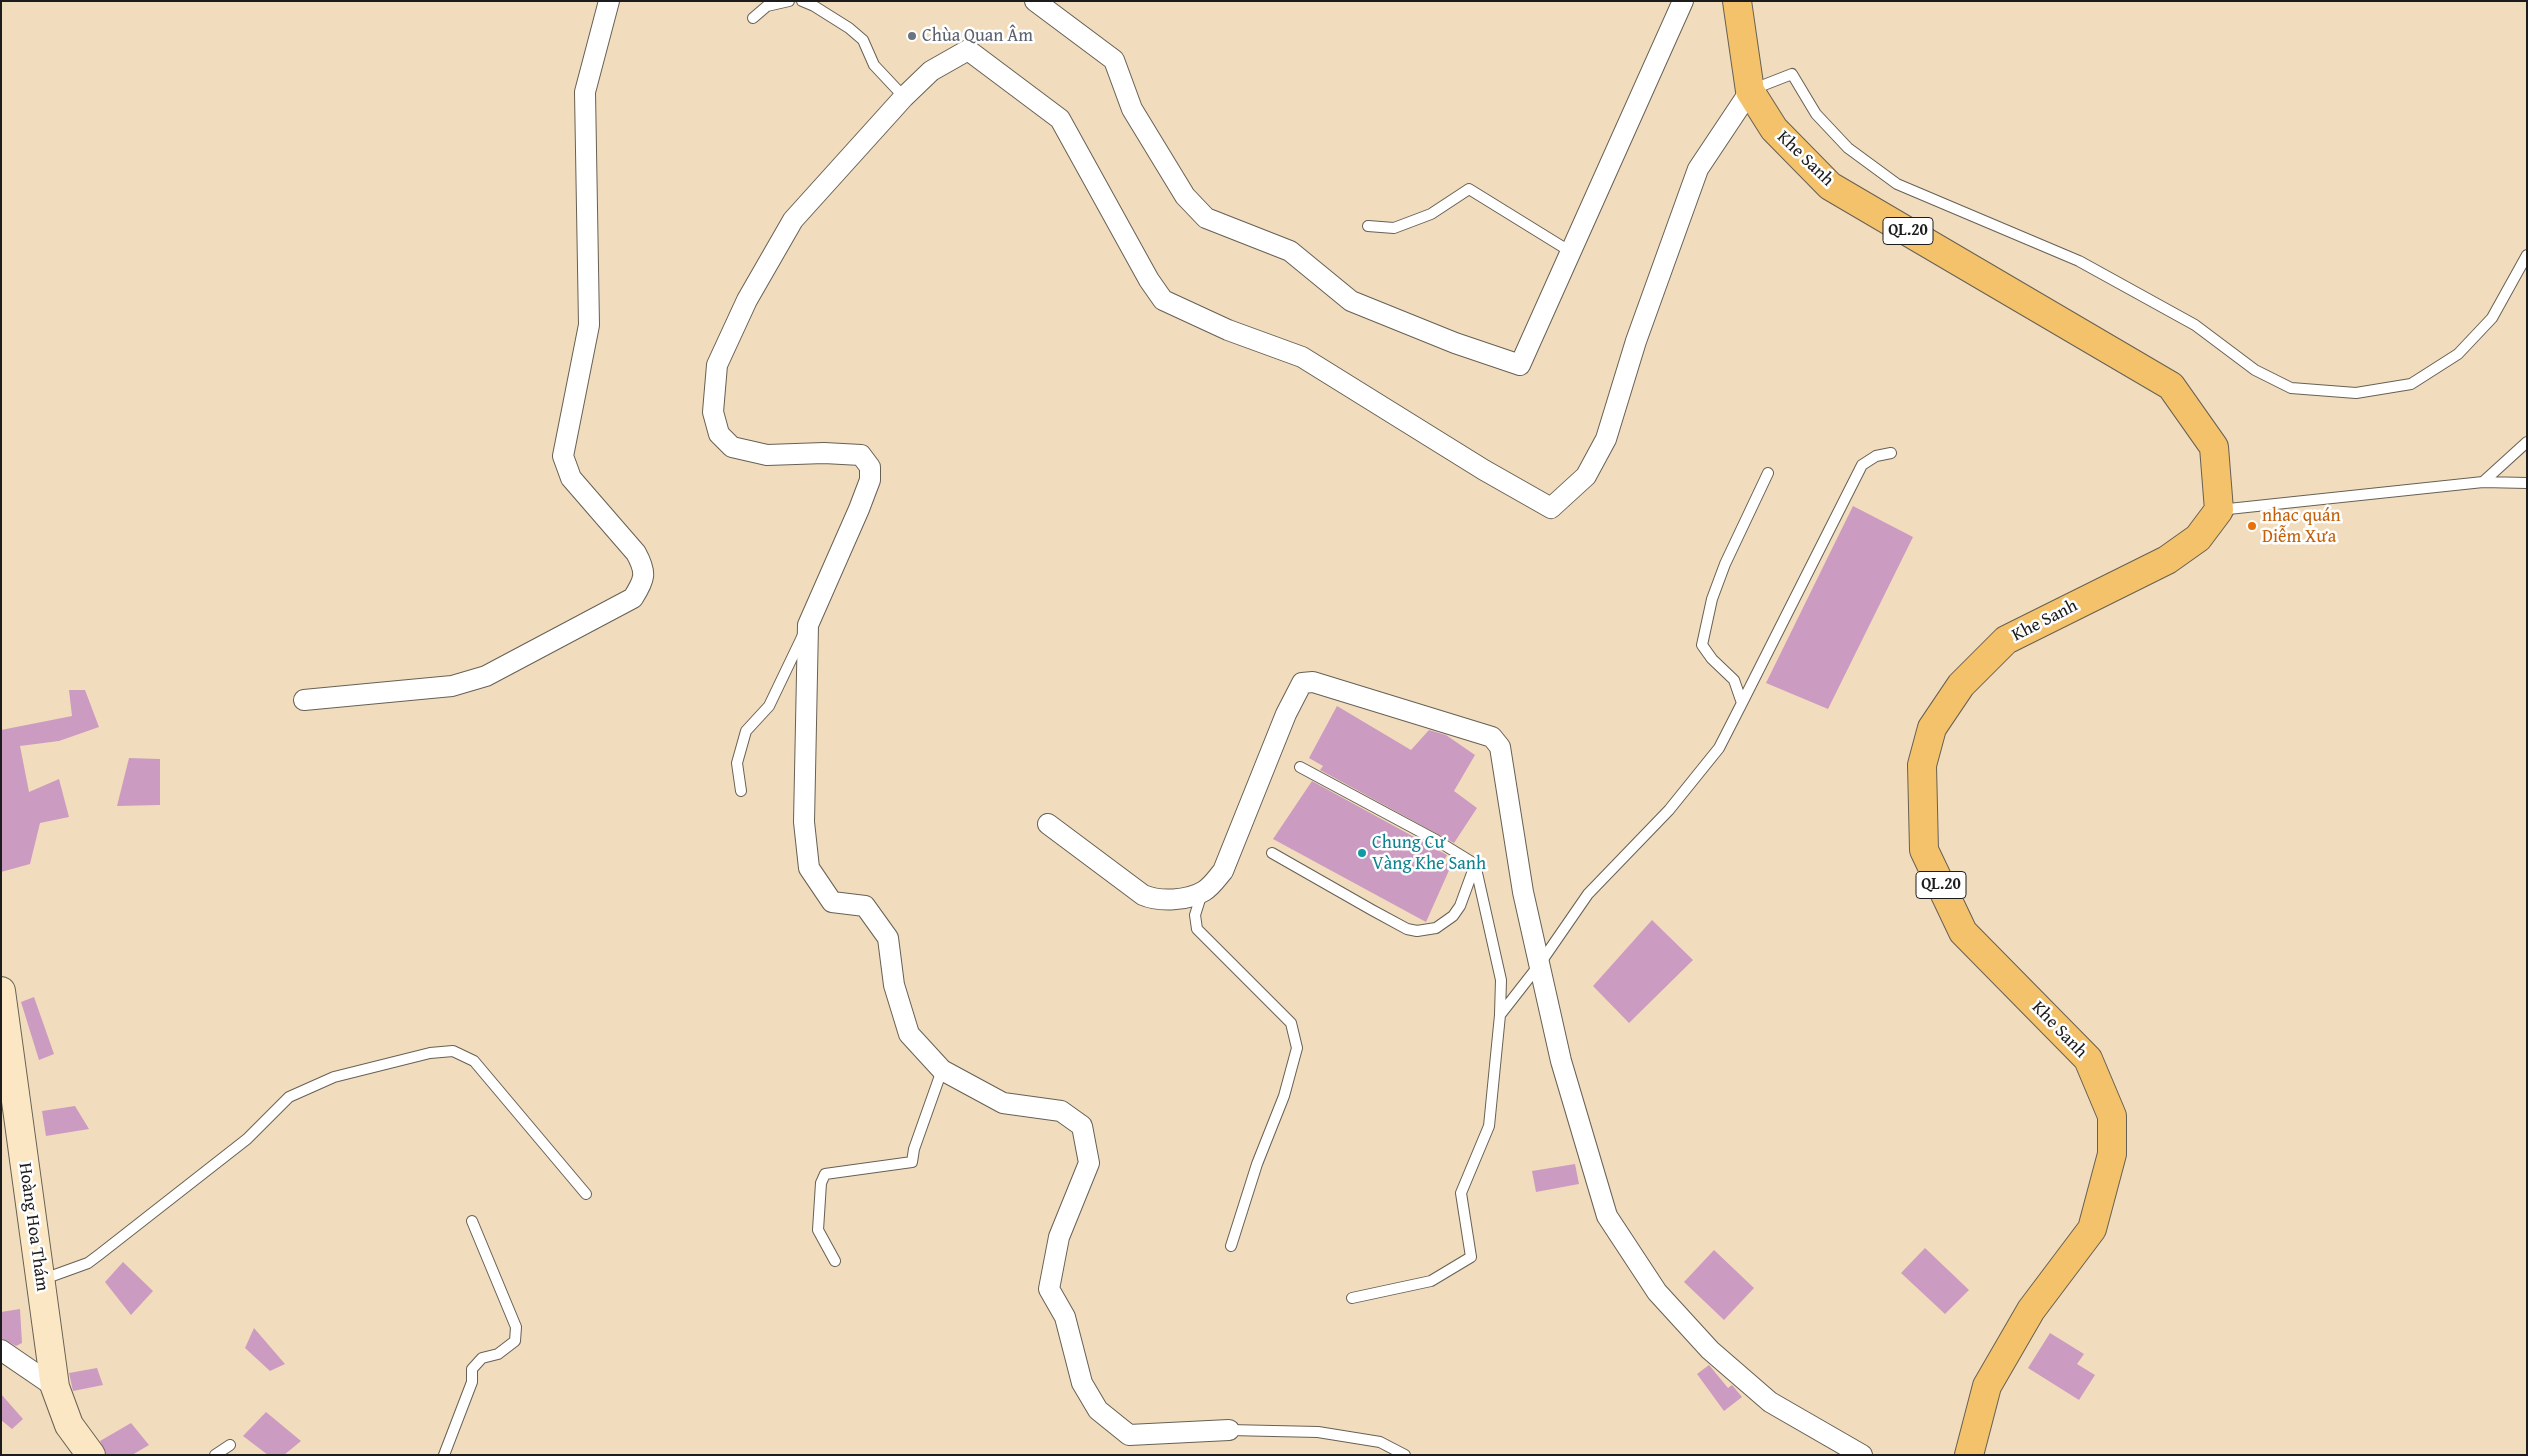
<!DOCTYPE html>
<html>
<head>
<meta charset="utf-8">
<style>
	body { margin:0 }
	#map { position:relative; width:2528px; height:1456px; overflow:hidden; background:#f1ddbd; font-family:"Gentium Book Plus",serif }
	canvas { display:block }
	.frame { position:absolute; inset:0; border:2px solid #1c1c1c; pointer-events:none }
</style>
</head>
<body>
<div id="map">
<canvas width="2528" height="1456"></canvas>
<div class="frame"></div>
</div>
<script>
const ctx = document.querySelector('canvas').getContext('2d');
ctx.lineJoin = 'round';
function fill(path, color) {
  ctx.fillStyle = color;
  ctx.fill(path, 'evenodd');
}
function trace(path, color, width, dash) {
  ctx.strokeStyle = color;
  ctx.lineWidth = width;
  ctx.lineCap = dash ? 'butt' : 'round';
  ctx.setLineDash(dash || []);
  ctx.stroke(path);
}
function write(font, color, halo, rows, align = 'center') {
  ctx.font = font + ' "Gentium Book Plus",serif';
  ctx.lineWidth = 5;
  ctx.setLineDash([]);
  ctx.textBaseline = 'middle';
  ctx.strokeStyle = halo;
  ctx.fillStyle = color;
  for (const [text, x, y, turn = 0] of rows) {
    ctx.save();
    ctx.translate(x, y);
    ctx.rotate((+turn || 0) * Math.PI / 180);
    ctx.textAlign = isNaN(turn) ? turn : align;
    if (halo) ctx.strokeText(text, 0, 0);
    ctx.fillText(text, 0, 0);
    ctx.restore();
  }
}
const building = new Path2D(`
	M1853,506L1913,537L1828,709L1766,683Z
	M69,690H85L99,727L59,741L20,746L29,792L59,779L69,817L40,823L30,864L1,872V730L72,716Z
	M1337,706L1411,750L1429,730L1446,735L1475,755L1454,791L1477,808L1454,843L1320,770L1323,766L1309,758Z
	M129,758L160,759V805L117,806Z
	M1312,781L1447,855L1443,862L1451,866L1426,922L1273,839Z
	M1652,920L1693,960L1629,1023L1593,986Z
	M34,997L54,1054L39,1060L21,1002Z
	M75,1106L89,1129L46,1136L42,1111Z
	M1575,1164L1579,1184L1536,1192L1532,1171Z
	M1925,1248L1969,1290L1945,1314L1901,1273Z
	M1714,1250L1754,1288L1724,1320L1684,1282Z
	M123,1262L153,1291L131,1315L105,1282Z
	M20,1309L22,1343L16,1346L1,1338V1312Z
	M254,1328L285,1364L270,1371L245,1348Z
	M2050,1333L2084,1354L2077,1364L2095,1375L2079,1400L2028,1368Z
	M1709,1365L1728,1388L1732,1385L1742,1397L1724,1411L1697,1374Z
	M97,1368L103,1385L73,1391L69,1373Z
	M1,1394L23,1419L12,1429L1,1420Z
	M266,1412L301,1441L284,1455H268L243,1436Z
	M131,1423L149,1445L132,1455H106L100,1441Z`);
const lane = new Path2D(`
	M802,1L814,6L849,28L863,40L874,65L904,97
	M753,18L767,6L789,1
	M1751,90L1792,74L1816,114L1848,148L1897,184L2079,261L2195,325L2255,370L2291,388L2356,393L2411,384L2458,354L2492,318L2527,255
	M1368,226L1394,228L1431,214L1469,189L1571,252
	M2483,482L2527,442
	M2219,510L2483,482L2527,483
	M1742,703L1862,465L1876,456L1891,453
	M1300,767L1436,840L1475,864L1501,980L1500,1014
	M741,791L737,763L746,731L769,706L803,635
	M1272,853L1372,910L1407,929L1417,931L1436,928L1453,916L1460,906L1475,865
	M1202,893L1195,915L1197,929L1291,1023L1297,1048L1284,1096L1257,1164L1231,1246
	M835,1261L818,1230L821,1183L825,1174L912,1162L914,1149L942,1070
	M41,1280L88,1263L100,1254L247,1139L289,1097L334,1077L430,1053L453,1051L474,1061L586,1194
	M1352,1298L1431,1281L1471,1257L1461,1193L1489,1126L1500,1015L1539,965L1588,894L1669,810L1719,748L1742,703L1734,680L1712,659L1702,645L1712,599L1725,564L1768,473
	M1229,1430L1318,1432L1380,1442L1405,1455
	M215,1455L230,1445
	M444,1455L472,1382V1369L482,1358L498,1354L515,1341L516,1327L472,1221`);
const street = new Path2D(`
	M1035,1L1114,60L1132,109L1185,196L1206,218L1290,251L1351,301L1455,343L1520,365L1683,1
	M304,700L452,686L486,676L633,598C645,579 647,573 636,553L571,478L563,456L589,325L585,92L609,1
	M1048,824L1143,895C1159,902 1188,901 1204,891C1212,886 1217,878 1223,871L1286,714L1302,683L1313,682L1492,737L1500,747L1523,892L1561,1061L1607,1216L1657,1292L1710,1350L1770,1402L1862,1455
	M1,1350L55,1387
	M1229,1430L1129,1435L1098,1410L1082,1383L1065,1317L1049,1289L1059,1237L1089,1163L1082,1126L1061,1111L1003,1103L942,1070L909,1034L894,985L888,938L865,906L832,902L809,868L804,822L808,625L859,509L870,480V467L861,455L824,453L767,455L732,447L719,434L713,412L717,365L747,300L793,220L904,97L931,71L968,50L1060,119L1149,280L1163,300L1228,330L1302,357L1484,470L1551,508L1586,476L1606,439L1636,341L1698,169L1750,91`);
const secondary = new Path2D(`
	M1,991L55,1387L69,1425L91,1455`);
const highway = new Path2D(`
	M1737,1L1750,91L1774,129L1830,186L2171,386L2214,447L2219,510L2198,538L2167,560L2006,640L1961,685L1932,728L1922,765L1924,850L1963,932L2088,1059L2112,1116V1154L2092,1229L2031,1310L1987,1386L1969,1455`);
const markers = [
	[912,36,5,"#6b7280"],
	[2252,526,5,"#e8710a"],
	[1362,853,5,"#0f9aa8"]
];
const shields = [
	[1908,231,50],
	[1941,885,50]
];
const shieldNames = [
	["QL.20",1908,231],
	["QL.20",1941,885]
];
const worshipNames = [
	["Chùa Quan Âm",922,36]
];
const streetNames = [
	["Khe Sanh",1805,159,44],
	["Khe Sanh",2045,621,-27],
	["Khe Sanh",2059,1030,46],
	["Hoàng Hoa Thám",33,1227,82]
];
const foodNames = [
	["nhạc quán",2262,516],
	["Diễm Xưa",2262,537]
];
const cultureNames = [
	["Chung Cư",1372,843],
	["Vàng Khe Sanh",1372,864]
];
fill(building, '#cc9bc1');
trace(lane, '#676054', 12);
trace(street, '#676054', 22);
trace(secondary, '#676054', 30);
trace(highway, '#676054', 30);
trace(lane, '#fff', 10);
trace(street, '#fff', 20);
trace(secondary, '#fbe7c3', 28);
trace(highway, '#f4c26a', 28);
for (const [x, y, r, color] of markers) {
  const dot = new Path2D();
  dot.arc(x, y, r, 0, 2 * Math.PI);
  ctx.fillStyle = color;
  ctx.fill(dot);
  trace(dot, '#fff', 2);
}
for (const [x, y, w] of shields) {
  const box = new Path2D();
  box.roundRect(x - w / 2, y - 13.5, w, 27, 4);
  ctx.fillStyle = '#fff';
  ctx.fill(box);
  trace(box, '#1c1c1c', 1);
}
write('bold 16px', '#1c1c1c', null, shieldNames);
write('18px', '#5b616d', '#fff', worshipNames, 'left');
write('18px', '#1c1c1c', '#fff', streetNames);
write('18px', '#c56008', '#fff', foodNames, 'left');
write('18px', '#0d838f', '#fff', cultureNames, 'left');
</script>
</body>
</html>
